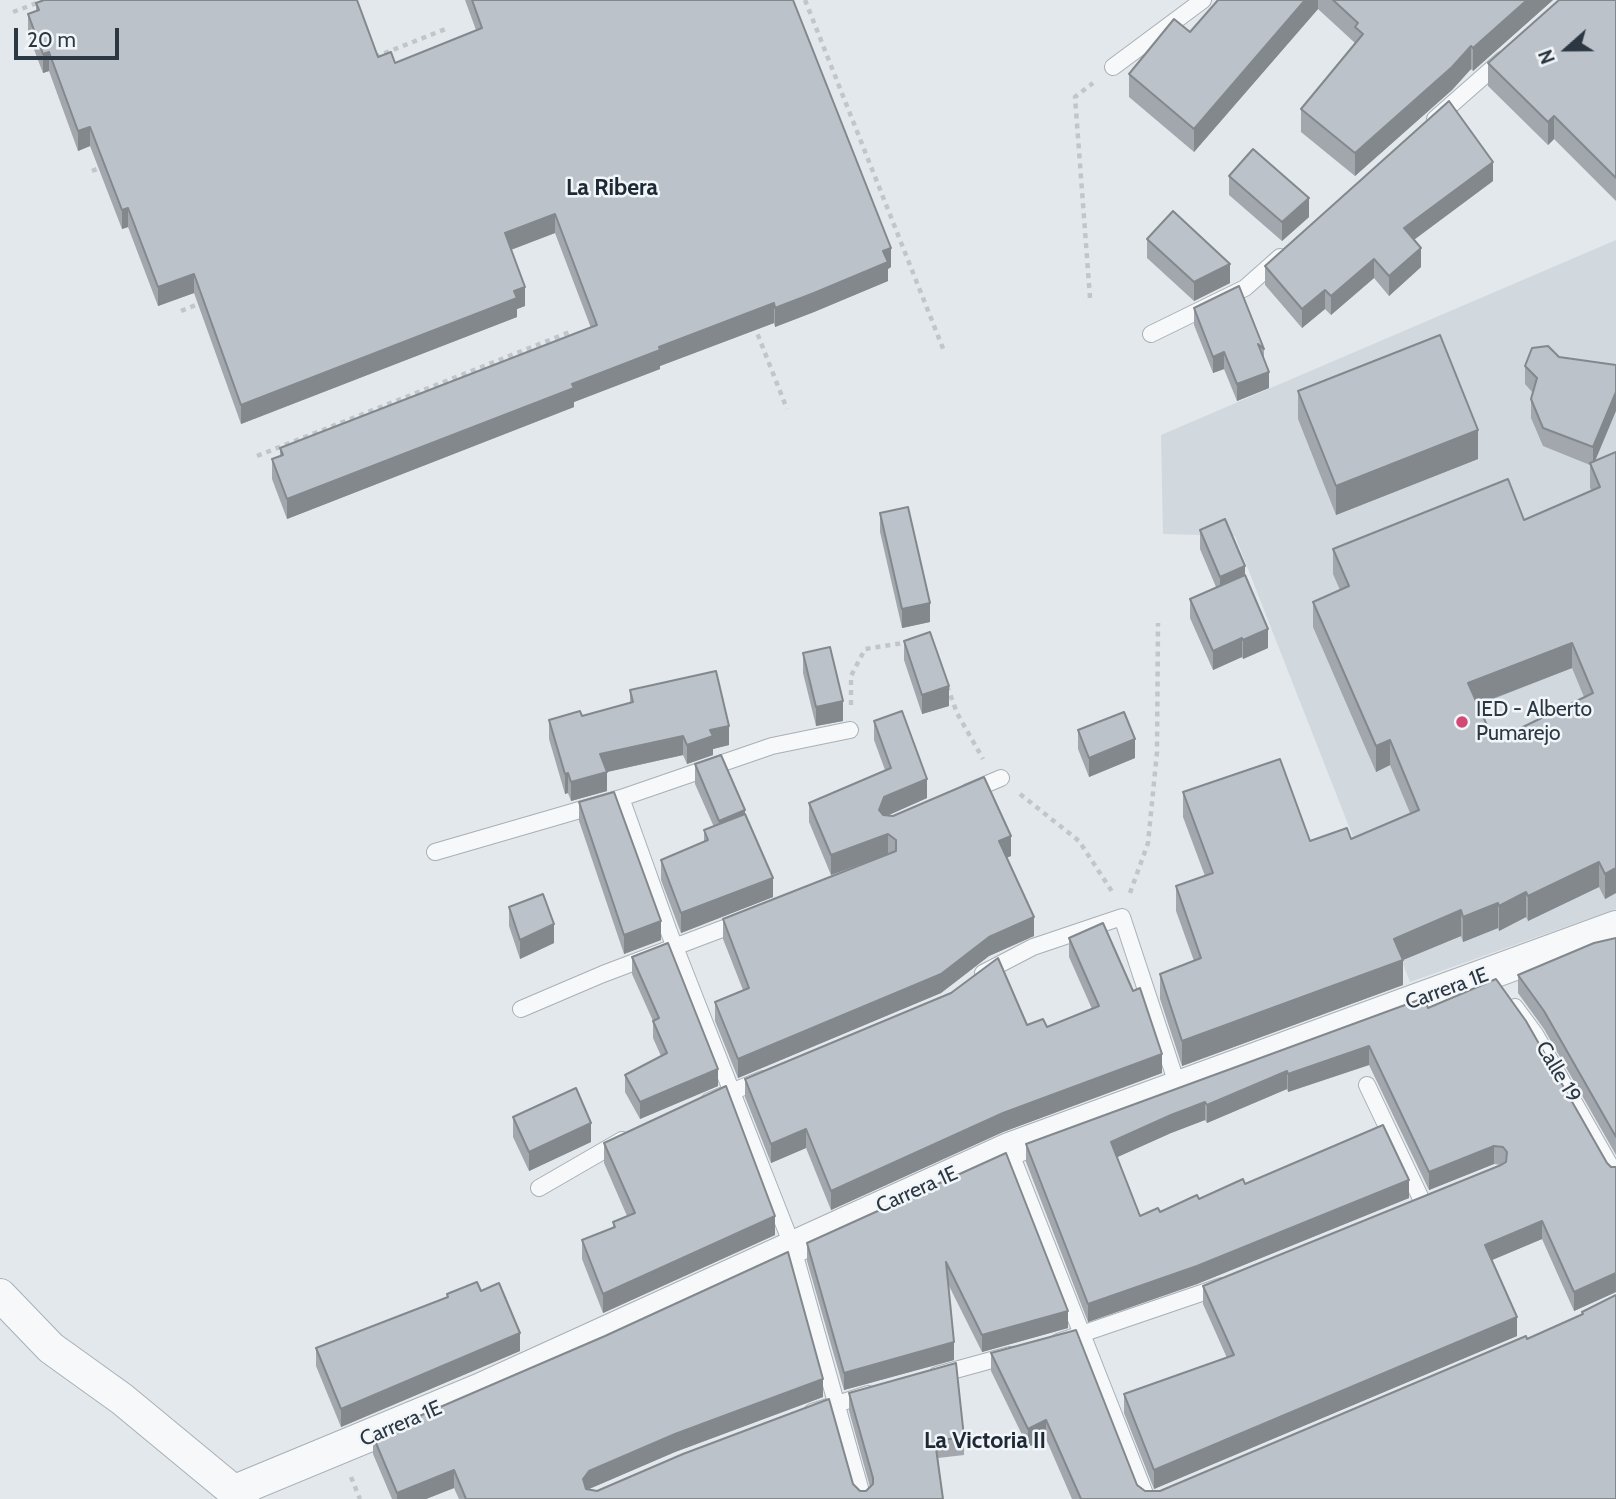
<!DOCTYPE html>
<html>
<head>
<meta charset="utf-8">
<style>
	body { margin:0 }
	#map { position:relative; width:1616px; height:1499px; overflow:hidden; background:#e3e8ec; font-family:Cabin,sans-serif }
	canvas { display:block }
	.north { position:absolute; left:1532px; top:14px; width:70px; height:70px; -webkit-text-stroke:5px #f3f6f9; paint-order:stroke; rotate:249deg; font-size:19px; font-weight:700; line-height:28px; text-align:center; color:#2b3844 }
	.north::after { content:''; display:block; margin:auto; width:24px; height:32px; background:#2b3844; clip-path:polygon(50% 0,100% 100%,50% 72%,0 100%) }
	.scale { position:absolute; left:14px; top:28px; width:105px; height:32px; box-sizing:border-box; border:4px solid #2b3844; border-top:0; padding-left:9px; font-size:21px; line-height:24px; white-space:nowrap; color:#2b3844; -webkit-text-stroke:5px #f3f6f9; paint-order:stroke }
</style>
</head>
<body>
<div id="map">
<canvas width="1616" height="1499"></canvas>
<div class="north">N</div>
<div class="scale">20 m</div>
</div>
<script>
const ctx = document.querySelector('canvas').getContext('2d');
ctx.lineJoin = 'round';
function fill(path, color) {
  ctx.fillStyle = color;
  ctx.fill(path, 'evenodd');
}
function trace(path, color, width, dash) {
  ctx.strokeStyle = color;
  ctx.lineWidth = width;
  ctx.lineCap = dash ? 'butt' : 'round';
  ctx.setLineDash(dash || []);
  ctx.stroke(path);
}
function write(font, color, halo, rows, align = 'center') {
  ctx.font = font + ' Cabin,sans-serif';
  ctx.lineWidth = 5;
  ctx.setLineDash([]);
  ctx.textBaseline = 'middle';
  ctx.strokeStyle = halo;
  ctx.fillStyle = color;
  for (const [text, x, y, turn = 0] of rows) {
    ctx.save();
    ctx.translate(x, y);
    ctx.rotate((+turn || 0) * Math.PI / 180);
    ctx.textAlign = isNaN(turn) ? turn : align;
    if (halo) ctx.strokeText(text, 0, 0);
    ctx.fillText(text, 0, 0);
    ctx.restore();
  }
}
const built = new Path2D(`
	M1616,240V909L1410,982L1235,536L1163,534L1161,435Z`);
const path = new Path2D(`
	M805,0L944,351
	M13,12L45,0
	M375,57L448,28
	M92,171L104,166
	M1090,298L1075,97L1093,83
	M181,311L203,302
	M754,325L787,409
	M257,456L570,332
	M947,686L957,713L983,759
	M851,705V676L865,649L909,642
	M1020,794L1079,841L1113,893
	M1130,893L1148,843L1157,752L1158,623
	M351,1477L360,1499`);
const lane = new Path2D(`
	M1113,67L1203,0
	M1435,119L1502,60
	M1151,334L1245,288L1280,257
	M968,792L1001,778
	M621,798L669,932L792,1245L863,1499
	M435,852L621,798L772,746L850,730
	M983,973L1033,947L1122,917L1178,1087
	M1515,1007L1535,1034L1616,1176
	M521,1009L603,974L743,921
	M1367,1085L1424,1205
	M709,1101L763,1079
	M1009,1149L1147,1499
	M539,1188L622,1140
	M1058,1342L1222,1286
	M937,1375L1010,1355
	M812,1412L868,1394`);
const street = new Path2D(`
	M0,1295L51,1348L122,1399L243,1499
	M235,1491L479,1390L1009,1149L1616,927`);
const wall = new Path2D(`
	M465,0H793L891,267L888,269V281L814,312L775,327L774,323L660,366V369L574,402V407L287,519L272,479V459L280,456V448L591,328L555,233L511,250L525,306L517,309V317L241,424L194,293L158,306L128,227L122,229L90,146L78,151L49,71L43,73L28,34V14L36,11V3L378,57L395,63L476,30Z
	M1218,0H1553L1473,71L1471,69L1452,90L1355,176L1301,132V109L1355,44V43L1318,9L1194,152L1129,97V74L1190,32Z
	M1616,0V201L1554,139L1548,145L1488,86V63Z
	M1229,176L1309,217L1282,241L1229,195Z
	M1493,181L1414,240L1421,267L1389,296L1374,278L1331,315L1325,309L1302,328L1265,285V266Z
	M1147,239L1230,283L1194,301L1147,258Z
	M1239,286L1264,349V359L1269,388L1237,401L1224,369L1213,373L1194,325V308Z
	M1559,357L1616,365L1595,461L1616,452V893L1605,899L1599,887L1528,921L1526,917L1499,931L1498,928L1463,942L1461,936L1403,960V985L1182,1066L1160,999V974L1194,961L1176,911V886L1205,876L1183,817V792L1310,841L1351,839L1410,813L1390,765L1376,772L1313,627V602L1340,590L1333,574V549L1524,520L1592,491L1590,488V465L1543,446L1531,418V399L1533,393L1525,384V366ZM1572,668L1584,697L1494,741L1478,705Z
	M1298,391L1478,459L1336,515L1298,419Z
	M880,513L930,622L902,628L880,532Z
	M1200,530L1245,576L1268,648L1243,659L1242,657L1213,670L1190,618V599L1216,587L1200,549Z
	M904,641L949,706L922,714L904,660Z
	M803,653L843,721L816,726L803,673Z
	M630,690L729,745L713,749V755L687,764L683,755L607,772V791L571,801L568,793L565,794L549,739V720L582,716L630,703Z
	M874,721L927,798L887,816L1011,856L1006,857L1034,936L989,956L941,993L738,1078L715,1021V1002L743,990L723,939V919L888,854L831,875L809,822V803L885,770L874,740Z
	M1078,730L1135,758L1089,777L1078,749Z
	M695,764L745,815L773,897L681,933L661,880V860L704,842V830L714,827L695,784Z
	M579,802L661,940L624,954L579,821Z
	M509,907L554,943L520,959L509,926Z
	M1069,938L1162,1073L1003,1132L831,1210L806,1148L771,1163L745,1097V1079L1027,1025L1047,1027L1092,1009L1069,957Z
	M1616,938V1155L1544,1029L1518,993V975Z
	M632,957L718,1086L640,1119L625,1092V1075L661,1056L653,1038V1021L632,974Z
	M1428,1008L1611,1167H1616V1292L1574,1311L1542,1239L1492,1260L1517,1336L1154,1489L1124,1413V1394L1227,1358L1203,1304V1286L1501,1165L1494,1164L1429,1190L1369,1065L1288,1092L1287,1089L1207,1123L1205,1120L1171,1133L1117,1157L1140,1216L1160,1212L1245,1184L1409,1198L1197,1284L1088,1322L1026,1162V1144Z
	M513,1117L591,1142L529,1171L513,1137Z
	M604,1143L775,1235L603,1313L582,1259V1240L613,1228V1222L627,1216L604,1163Z
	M1006,1153L1068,1328L982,1352L948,1284L954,1360L844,1390L807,1261V1243Z
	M481,1291L520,1351L341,1427L316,1366V1348L447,1297V1294Z
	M1582,1312L1616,1499H1072L1046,1439L1028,1447L991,1371V1353L1145,1491H1160L1527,1339L1582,1315Z
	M849,1393L964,1437V1455L938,1458L943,1499H459L454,1488L426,1499H392L373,1454V1436L823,1397L675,1452L589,1489L597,1491L853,1484L860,1491H866L870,1487L849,1411Z`);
const shadedWall = new Path2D(`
	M1305,0H1318V9L1194,152V129Z
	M1527,0H1553L1473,71V48Z
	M1471,46V69L1452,90L1355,176V153Z
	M49,52V71L43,73V54Z
	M1554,116V139L1548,145V122Z
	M90,127V146L78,151V131Z
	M1493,162V181L1404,247V228Z
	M1309,198V217L1282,241V222Z
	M128,208V227L122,229V210Z
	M555,214V233L505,252V233Z
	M891,248V267L888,269V281L814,312L775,327V308Z
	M1421,248V267L1389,296V276Z
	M1374,259V278L1331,315V296Z
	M1230,264V283L1194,301V282Z
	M194,274V293L158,306V287Z
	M525,287V306L517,309V317L241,424V405Z
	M1325,290V309L1302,328V309Z
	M774,303V323L660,366V369L574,402V407L287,519V499L659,347Z
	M1224,352V369L1213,373V357Z
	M1269,372V388L1237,401V384Z
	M1616,392V411L1593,466V447Z
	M1478,430V459L1336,515V486Z
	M1245,566V586L1220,597V577Z
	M930,603V622L902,628V609Z
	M1268,629V648L1243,659V640Z
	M1242,638V657L1213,670V651Z
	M1572,643V668L1468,708V683Z
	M949,686V706L922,714V695Z
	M843,701V721L816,726V707Z
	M729,726V745L713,749V755L687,764V745L710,730Z
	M683,736V755L607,772V791L571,801V782L600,754Z
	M1135,739V758L1089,777V758Z
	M1390,740V765L1376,772V746Z
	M568,773V793L565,794V774Z
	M927,779V798L884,817L879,810L884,797Z
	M745,810V829L719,840V821Z
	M888,834V854L831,875V855Z
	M1011,836V856L999,861V841Z
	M1599,862V887L1528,921V896Z
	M1616,868V893L1605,899V874Z
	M773,878V897L681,933V913Z
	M1526,892V917L1499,931V906Z
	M1498,903V928L1463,942V917Z
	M1461,910V936L1403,960V985L1182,1066V1041L1394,939Z
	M1034,917V936L989,956L941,993L738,1078V1059L989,937Z
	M661,921V940L624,954V935Z
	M554,924V943L520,959V940Z
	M1369,1046V1065L1288,1092V1074Z
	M1162,1054V1073L1003,1132L831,1210V1191L1003,1113Z
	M718,1069V1086L640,1119V1102Z
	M1287,1071V1089L1207,1123V1105Z
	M1205,1102V1120L1171,1133L1111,1160V1142L1171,1115Z
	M591,1123V1142L529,1171V1152Z
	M806,1129V1148L771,1163V1144Z
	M1494,1146V1164L1429,1190V1172Z
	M1409,1180V1198L1197,1284L1088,1322V1304Z
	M775,1216V1235L603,1313V1294Z
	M1542,1221V1239L1485,1263V1245Z
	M1616,1273V1292L1574,1311V1292Z
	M1068,1311V1328L982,1352V1335Z
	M1517,1317V1336L1154,1489V1470Z
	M520,1333V1351L341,1427V1409Z
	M954,1342V1360L844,1390V1373Z
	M823,1379V1397L675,1452L589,1489L583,1497V1479L589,1471L675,1434Z
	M1046,1420V1439L1028,1447V1429Z
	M454,1470V1488L426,1499H397V1493Z`);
const building = new Path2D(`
	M44,0H357L378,57L391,52L395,63L482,28L472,0H793L891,248L883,251L888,262L814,293L775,308L774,303L659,347L660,350L572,384L574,388L287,499L272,459L283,455L280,448L597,325L555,214L505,233L525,287L514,291L517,298L241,405L194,274L158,287L128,208L122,210L90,127L78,131L49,52L43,54L28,14L39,10L36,3Z
	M1218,0H1305L1194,129L1129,74L1174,19L1190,32Z
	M1333,0H1527L1473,48L1471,46L1452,67L1355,153L1301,109L1363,34L1355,27L1358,23Z
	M1559,0H1616V178L1554,116L1548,122L1488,63Z
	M1449,101L1493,162L1404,228L1421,248L1389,276L1374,259L1331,296L1325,290L1302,309L1265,266Z
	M1253,149L1309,198L1282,222L1229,176Z
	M1173,211L1230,264L1194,282L1147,239Z
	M1239,286L1264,349L1258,344L1269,372L1237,384L1224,352L1213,357L1194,308Z
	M1440,335L1478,430L1336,486L1298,391Z
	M1548,346L1559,357L1616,365V392L1593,447L1543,428L1531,399L1537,378L1525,366L1532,348Z
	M1616,452V868L1605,874L1599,862L1528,896L1526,892L1499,906L1498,903L1463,917L1461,910L1394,939L1403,960L1182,1041L1160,974L1201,958L1176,886L1213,873L1183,792L1280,759L1310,841L1347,828L1351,839L1419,810L1390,740L1376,746L1313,602L1349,586L1333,549L1508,479L1524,520L1600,487L1590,463ZM1572,643L1593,693L1494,741L1468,683Z
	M908,507L930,603L902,609L880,513Z
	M1225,519L1245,566L1220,577L1200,530Z
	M1245,575L1268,629L1243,640L1242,638L1213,651L1190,599Z
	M930,632L949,686L922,695L904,641Z
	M830,647L843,701L816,707L803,653Z
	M716,671L729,726L710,730L713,736L687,745L683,736L600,754L607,772L571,782L568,773L565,774L549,720L580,711L582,716L633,702L630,690Z
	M902,711L927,779L884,797L879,810L883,815L893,816L984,777L1011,836L999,841L1034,917L989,937L941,974L738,1059L715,1002L749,988L723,919L896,851V840L888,834L831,855L809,803L891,768L874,721Z
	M1124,712L1135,739L1089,758L1078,730Z
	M721,755L745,810L719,821L695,764Z
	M614,792L661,921L624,935L579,802Z
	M745,814L773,878L681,913L661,860L708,840L704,830Z
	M543,894L554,924L520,940L509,907Z
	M1103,923L1133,991L1140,988L1162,1054L1003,1113L831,1191L806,1129L771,1144L745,1079L951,993L998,958L1027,1025L1043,1019L1047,1027L1099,1006L1069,938Z
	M1616,938V1137L1544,1011L1518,975L1594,943Z
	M668,943L718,1069L640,1102L625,1075L667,1053L653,1021L659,1018L632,957Z
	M1496,979L1526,1021L1607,1163L1611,1167H1616V1273L1574,1292L1542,1221L1485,1245L1517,1317L1154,1470L1124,1394L1234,1355L1203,1286L1501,1165L1506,1162L1507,1152L1503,1147L1494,1146L1429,1172L1369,1046L1288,1074L1287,1071L1207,1105L1205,1102L1171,1115L1111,1142L1140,1216L1158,1208L1160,1212L1197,1195L1199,1199L1243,1179L1245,1184L1383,1125L1409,1180L1197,1266L1088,1304L1026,1144L1424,998L1428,1008Z
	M726,1086L775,1216L603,1294L582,1240L615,1227L613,1222L635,1213L604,1143Z
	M576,1088L591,1123L529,1152L513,1117Z
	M1006,1153L1068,1311L982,1335L946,1262L954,1342L844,1373L807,1243Z
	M788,1252L823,1379L675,1434L589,1471L583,1479L586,1489L597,1491L683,1454L829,1399L853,1484L860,1491H866L873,1484V1478L849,1393L956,1363L964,1437L935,1441L943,1499H466L454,1470L397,1493L373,1436L605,1336Z
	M477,1282L481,1291L499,1283L520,1333L341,1409L316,1348L448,1297L447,1294Z
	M1616,1295V1499H1081L1046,1420L1028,1429L991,1353L1076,1330L1137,1485L1145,1491H1160L1526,1336L1527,1339L1583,1314L1582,1312Z`);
const markers = [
	[1462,722,7,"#d14974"]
];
const poiNames = [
	["IED - Alberto",1476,710],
	["Pumarejo",1476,734]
];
const streetNames = [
	["Carrera 1E",1447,989,-20],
	["Calle 19",1558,1072,59],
	["Carrera 1E",917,1190,-24],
	["Carrera 1E",401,1424,-23]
];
const neighbourhoodNames = [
	["La Ribera",612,188],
	["La Victoria II",985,1441]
];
fill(built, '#d1d8de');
trace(lane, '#a8b0b6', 18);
trace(street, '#a8b0b6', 34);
trace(path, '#c1c6cb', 4.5, [5, 5]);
trace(lane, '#f6f8fa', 16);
trace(street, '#f6f8fa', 32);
fill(wall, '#a1a7ad');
fill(shadedWall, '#83888d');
fill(building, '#bbc2c9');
trace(building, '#83888d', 2);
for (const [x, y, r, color] of markers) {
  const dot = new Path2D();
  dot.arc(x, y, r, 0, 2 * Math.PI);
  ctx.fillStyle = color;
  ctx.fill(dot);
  trace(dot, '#f3f6f9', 2.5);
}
write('21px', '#2b3844', '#f3f6f9', poiNames, 'left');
write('21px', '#2b3844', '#f3f6f9', streetNames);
write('bold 23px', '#1d2935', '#f3f6f9', neighbourhoodNames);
</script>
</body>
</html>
